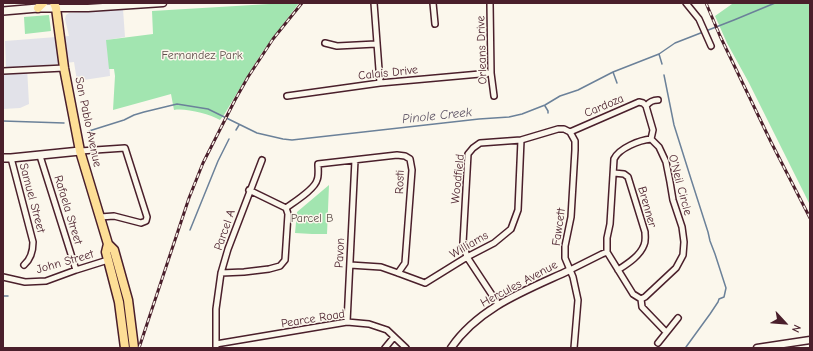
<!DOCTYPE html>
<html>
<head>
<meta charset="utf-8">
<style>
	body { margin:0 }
	#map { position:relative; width:813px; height:351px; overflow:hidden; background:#fbf7ec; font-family:"Comic Neue",sans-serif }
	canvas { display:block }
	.frame { position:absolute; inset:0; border:4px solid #4a1f2b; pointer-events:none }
	.north { position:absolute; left:765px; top:303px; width:40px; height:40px; -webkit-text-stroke:3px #fbf7ec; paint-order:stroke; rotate:116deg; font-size:11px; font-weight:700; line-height:16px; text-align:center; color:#4a1f2b }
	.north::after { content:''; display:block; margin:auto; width:14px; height:18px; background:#4a1f2b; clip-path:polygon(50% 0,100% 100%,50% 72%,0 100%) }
</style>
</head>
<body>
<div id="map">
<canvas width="813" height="351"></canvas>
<div class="frame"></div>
<div class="north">N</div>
</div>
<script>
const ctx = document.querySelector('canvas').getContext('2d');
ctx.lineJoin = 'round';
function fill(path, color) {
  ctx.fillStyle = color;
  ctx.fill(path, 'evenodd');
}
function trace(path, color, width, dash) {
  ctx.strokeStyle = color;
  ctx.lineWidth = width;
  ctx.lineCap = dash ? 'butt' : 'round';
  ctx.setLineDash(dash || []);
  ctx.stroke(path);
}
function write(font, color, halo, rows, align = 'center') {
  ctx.font = font + ' "Comic Neue",sans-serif';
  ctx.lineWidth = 3;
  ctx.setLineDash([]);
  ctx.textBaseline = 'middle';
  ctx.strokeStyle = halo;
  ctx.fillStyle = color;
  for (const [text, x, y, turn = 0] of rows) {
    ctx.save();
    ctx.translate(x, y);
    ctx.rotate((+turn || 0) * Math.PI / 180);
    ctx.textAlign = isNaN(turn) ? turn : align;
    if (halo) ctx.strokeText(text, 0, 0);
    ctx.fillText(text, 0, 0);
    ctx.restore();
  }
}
const built = new Path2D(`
	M123,9L125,37L107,40L108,43L110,76L77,81L74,62L27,67L29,104L20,108L3,109V69L6,68L5,41L69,36L65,19L66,15L69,13Z`);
const green = new Path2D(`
	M286,3H299L261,54L234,98L224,115L220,120C209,114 186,108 174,110L171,94L113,110L115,76L114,69H109L106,40L153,34L152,11Z
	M736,3H810V205L749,83L727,43L715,16L732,4Z
	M49,15L51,31L25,34L24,17Z
	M329,185L327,234H312L295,233L297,212Z`);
const stream = new Path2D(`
	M659,54L662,64
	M613,72L617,83
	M664,75L674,125L691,179L708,232L710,241L715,254L726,288L724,297L719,299L718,302L710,314L686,347
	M545,106L548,111V113
	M3,121L64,123
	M236,130L239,125
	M89,131L124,120L134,115L144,112L177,104L208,109L257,133L283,139L292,140L479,119L509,117L522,114L545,105L560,96L578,90L613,72L659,54L675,43L734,20L775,3
	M190,230L218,161L229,139
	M3,296H8`);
const minor = new Path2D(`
	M374,3L380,83
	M433,3L435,24
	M490,3L491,73L494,96
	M686,3L699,19L711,46
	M325,43L337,46L376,44
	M3,71L64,68
	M287,96L380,83L491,73
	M646,106L653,130L651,139
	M646,106C650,101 653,100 658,100
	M570,132L575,141V150L571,217L565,246V258L573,277L578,300L574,348
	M570,132L639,102L643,103L646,106
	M80,151L125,148L147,217L146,221L141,223L114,216L100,217
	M40,156L76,270
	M11,158L33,242C33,251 31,259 24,265
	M614,173L624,174L628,177L645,232C645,236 646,241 644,245C640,256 627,264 618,270
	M286,208C294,202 315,189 317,180C319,176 318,169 318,164L397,155L405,156L410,159L412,170L405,263L398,273
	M350,265L381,267L398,273L425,283L467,257L494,243L511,229L518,210L521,140
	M570,270L602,254L607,252
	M221,273L244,272L269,269L280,266L285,260L288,214L286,208L249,190
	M3,277L25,282L46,281L76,270L108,260
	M641,299L633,294L607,252V238L610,224L614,159C619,148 640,140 651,139
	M641,299L645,297L676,268L683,255L684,242L682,227L673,200L670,182L666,162L659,147L651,139
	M641,299L642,307L666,332
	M498,304L467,257L463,243L468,154L473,148L480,143L521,140L558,129H564L570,132
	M347,322L355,160
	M658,343L678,318
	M216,344L347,322L369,324L387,330L406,348
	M216,348V309L221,273L228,249L262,160
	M385,348L394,337`);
const tertiary = new Path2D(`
	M56,8H88L163,3
	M451,348C479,307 527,290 570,270
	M757,348L810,340`);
const secondary = new Path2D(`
	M3,11L38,8H56
	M3,158H11L80,151`);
const primary = new Path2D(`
	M54,3L56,8L64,68L80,151L108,244L106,252L119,302L125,348
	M38,8L43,3
	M108,244L114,250L128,300L134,348`);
const rail = new Path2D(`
	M706,3L720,36L771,142L810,218
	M139,348L189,198L203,163L235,100L248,77L273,39L302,3`);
const streetNames = [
	["Orleans Drive",482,50,-92],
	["Calais Drive",388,73,-6],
	["Cardoza",604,106,-23],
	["San Pablo Avenue",88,122,78],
	["Woodfield",458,179,-84],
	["Rosti",400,182,-88],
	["O'Neil Circle",680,185,75],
	["Samuel Street",32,198,75],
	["Brenner",647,207,74],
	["Rafaela Street",68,210,73],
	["Fawcett",559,227,-82],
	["Parcel A",225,230,-71],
	["Williams",469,245,-30],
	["Pavon",340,253,-87],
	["John Street",65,262,-16],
	["Hercules Avenue",519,284,-28],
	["Pearce Road",313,319,-9]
];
const parkNames = [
	["Fernandez Park",202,56],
	["Parcel B",312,219]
];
const waterNames = [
	["Pinole Creek",437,116,-6]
];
fill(built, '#e2e2e9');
fill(green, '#a2e5b0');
trace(stream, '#6b8199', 1.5);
trace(minor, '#4a1f2b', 8);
trace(tertiary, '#4a1f2b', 9);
trace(secondary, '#4a1f2b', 10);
trace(primary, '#4a1f2b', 11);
trace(minor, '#fbf7ec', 5);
trace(tertiary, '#fbf7ec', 6);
trace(secondary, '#fbf7ec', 7);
trace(primary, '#fdde96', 8);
trace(rail, '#4a1f2b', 3);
trace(rail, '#fbf7ec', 1.5, [4.5]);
write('12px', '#4a1f2b', '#fbf7ec', streetNames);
write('12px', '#60504c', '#fbf7ec', parkNames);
write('italic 13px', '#5a5062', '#fbf7ec', waterNames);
</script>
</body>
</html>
